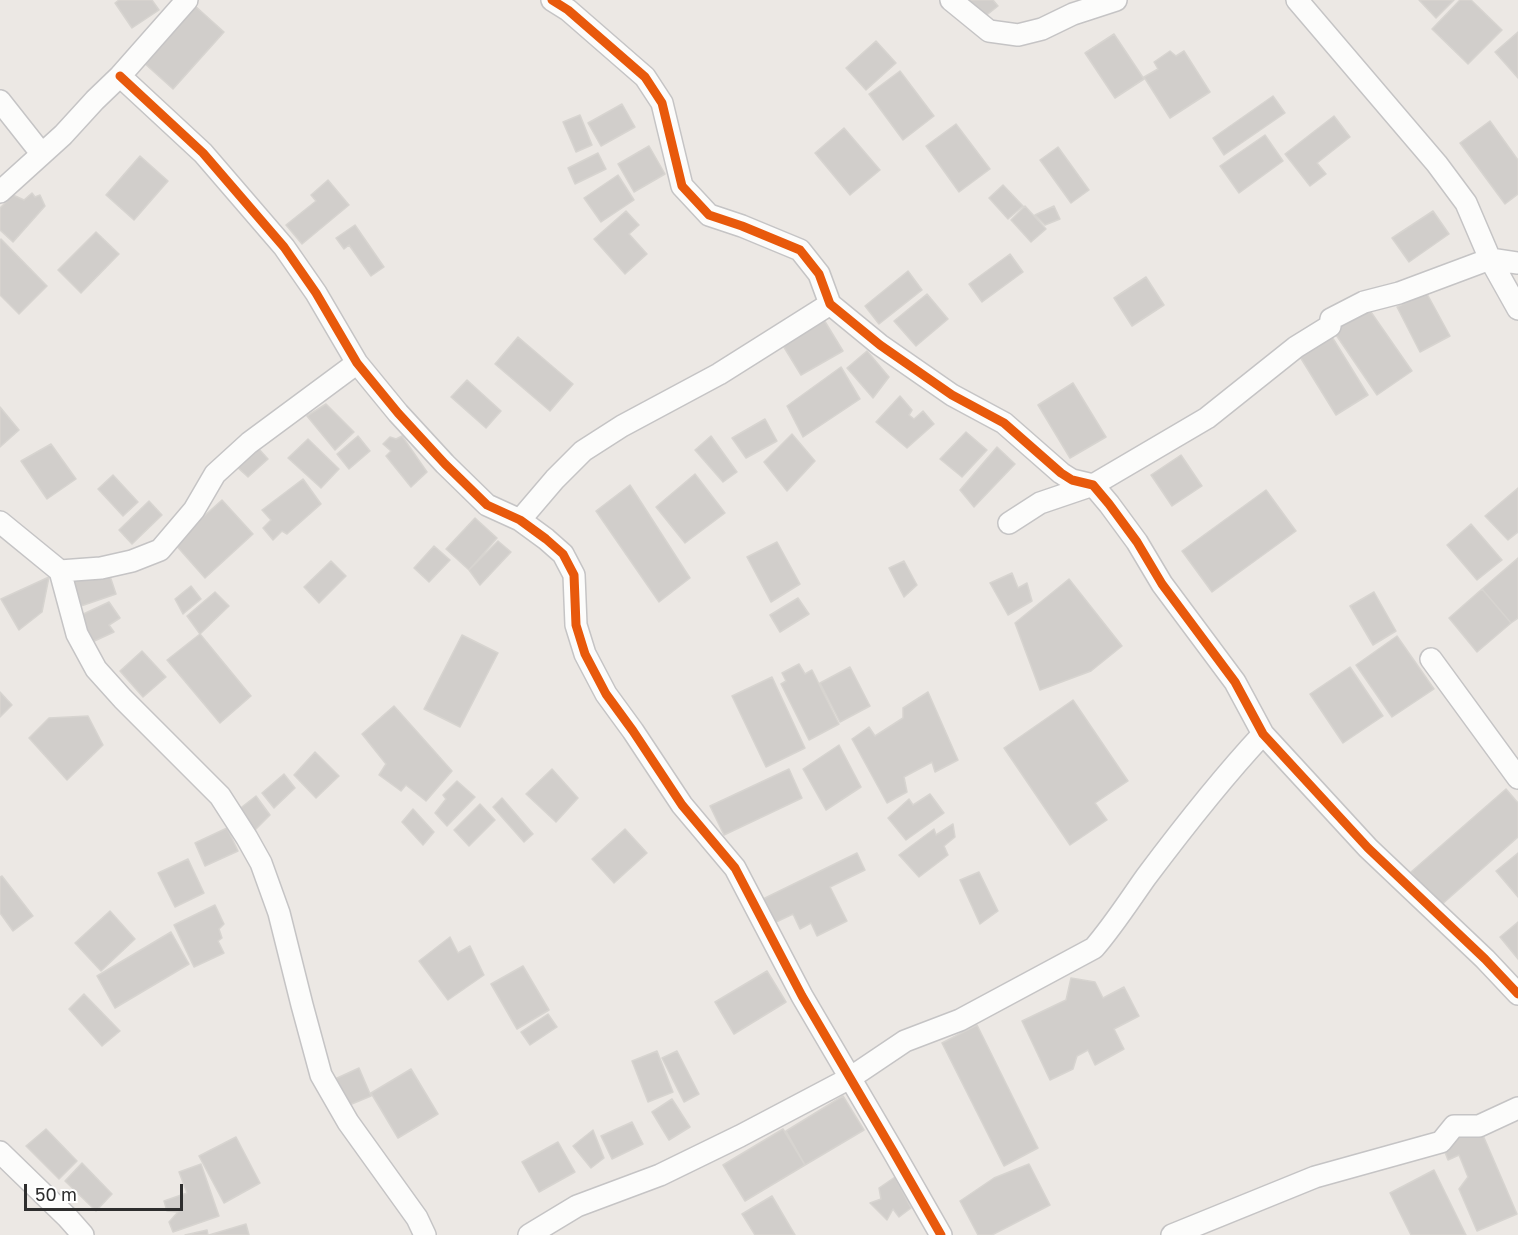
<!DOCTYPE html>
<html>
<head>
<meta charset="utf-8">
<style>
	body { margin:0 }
	#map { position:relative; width:1518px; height:1235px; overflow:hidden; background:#ece8e4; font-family:"Golos Text",sans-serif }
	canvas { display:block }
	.scale { position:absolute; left:24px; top:1184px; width:159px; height:27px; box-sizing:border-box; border:3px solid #2e2e2e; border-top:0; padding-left:8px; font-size:18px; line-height:21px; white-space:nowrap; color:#2e2e2e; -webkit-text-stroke:4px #fff; paint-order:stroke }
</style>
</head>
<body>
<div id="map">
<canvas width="1518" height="1235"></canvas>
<div class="scale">50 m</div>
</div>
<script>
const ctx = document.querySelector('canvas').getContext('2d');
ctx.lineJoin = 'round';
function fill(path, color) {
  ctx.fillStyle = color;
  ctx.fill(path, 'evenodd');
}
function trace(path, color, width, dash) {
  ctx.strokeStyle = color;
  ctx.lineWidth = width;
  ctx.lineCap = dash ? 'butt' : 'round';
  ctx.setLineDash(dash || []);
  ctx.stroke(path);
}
const building = new Path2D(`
	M119,0H152L159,10L132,28L115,3Z
	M968,0H993L998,6L983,18Z
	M1419,0H1454L1436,18Z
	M1460,0H1471L1502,30L1468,64L1432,29Z
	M194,5L224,32L173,89L143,62Z
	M1518,32V78L1495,52Z
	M1114,34L1144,79L1115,98L1085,53Z
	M876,41L896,63L866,90L846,68Z
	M1170,51L1176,56L1184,51L1210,92L1170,118L1144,77L1158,69L1154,62Z
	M900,71L934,116L903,140L869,94Z
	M1273,96L1285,113L1224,155L1213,138Z
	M622,104L635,127L601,146L588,123Z
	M580,115L592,145L576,152L563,122Z
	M1334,116L1350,137L1317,163L1326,174L1310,186L1285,154Z
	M1490,121L1518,160V194L1505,204L1460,143Z
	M956,124L990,169L959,192L926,146Z
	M844,128L880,170L850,195L815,153Z
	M1265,135L1283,161L1239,193L1220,166Z
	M649,146L665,174L634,192L618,164Z
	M1058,147L1089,190L1071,203L1040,160Z
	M598,153L606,169L575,184L568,168Z
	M140,156L168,181L134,220L106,195Z
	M618,175L634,200L601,222L584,198Z
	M328,180L349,205L302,244L286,225L316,201L311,195Z
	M1003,185L1023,206L1008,219L989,198Z
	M32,193L35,197L40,195L45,206L13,242L0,230V208L13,195L24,200Z
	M1025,206L1046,229L1031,242L1011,220Z
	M1054,206L1060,219L1045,225L1035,215Z
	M626,211L639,225L629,234L647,254L625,274L594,239Z
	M1433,211L1449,234L1409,262L1392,238Z
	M355,225L384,267L371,276L349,245L344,249L336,238Z
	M96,232L119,254L81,293L58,270Z
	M1,239L47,286L19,314L0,295V240Z
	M1010,254L1023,272L982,302L969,284Z
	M908,271L922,290L879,324L865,306Z
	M1146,277L1164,305L1132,326L1114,298Z
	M1426,292L1450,336L1420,352L1397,307Z
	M927,294L948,319L916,346L894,321Z
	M1364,302L1412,371L1377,395L1330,326Z
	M821,315L843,351L801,375L782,344Z
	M1329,332L1368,395L1336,415L1297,352Z
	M518,337L573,384L550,411L495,364Z
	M867,351L889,377L873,398L847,368Z
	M841,367L860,399L803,437L787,406Z
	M467,380L501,411L486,428L451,397Z
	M1073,383L1106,437L1070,458L1038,405Z
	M900,396L912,410L909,415L914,419L923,411L934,424L907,448L876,422Z
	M326,404L354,432L335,450L307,416Z
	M0,407L19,430L0,447Z
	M765,419L777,441L746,458L732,438Z
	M966,432L987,450L962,477L940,459Z
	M792,434L815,461L787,491L764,462Z
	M358,436L370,451L349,469L337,454Z
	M402,436L427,472L411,487L386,456L391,451L383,444L390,437L396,439Z
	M711,436L737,472L723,482L695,450Z
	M308,439L339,469L321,488L288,458Z
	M51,444L76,479L47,499L21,461Z
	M997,447L1015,464L974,507L960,490Z
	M258,448L268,459L248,477L237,467Z
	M1181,455L1202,486L1172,506L1151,475Z
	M695,474L725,513L685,543L656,507Z
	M113,475L138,502L123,516L98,489Z
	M303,479L321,504L287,534L282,531L273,540L263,528L271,520L262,510Z
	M630,485L690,578L659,602L596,511Z
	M1518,488V532L1508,540L1485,516Z
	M1266,490L1296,531L1212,592L1182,551Z
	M222,500L253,534L205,578L174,543Z
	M149,501L162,515L132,544L119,530Z
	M475,518L497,538L469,570L446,549Z
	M1471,524L1502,560L1477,580L1447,545Z
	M498,541L511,552L480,585L469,570Z
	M777,542L800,584L771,602L747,557Z
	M434,546L450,560L429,582L414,568Z
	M1518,558V618L1511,623L1482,589Z
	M331,561L346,576L319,603L304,587Z
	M904,561L917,585L904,597L889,568Z
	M107,567L116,594L81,606L72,579Z
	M1012,573L1018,588L1027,583L1032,601L1008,615L990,583Z
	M49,577L42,612L19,630L1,599Z
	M1069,579L1122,646L1091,671L1040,690L1015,623Z
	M191,586L201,599L183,614L175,599Z
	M1482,589L1511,623L1477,652L1449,618Z
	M215,592L229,606L200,634L187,616Z
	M1374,592L1396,631L1373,645L1350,606Z
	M798,598L809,614L780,632L770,615Z
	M109,602L120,618L109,625L114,632L90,643L77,617Z
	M200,634L251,696L220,723L167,660Z
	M462,635L498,653L460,727L424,709Z
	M1397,636L1434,689L1392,717L1356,665Z
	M142,651L166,677L143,697L120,671Z
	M799,664L805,674L812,670L839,724L809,740L781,684L786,681L782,673Z
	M850,667L870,706L840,722L820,683Z
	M1350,667L1383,716L1343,743L1310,694Z
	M772,677L805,748L766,767L732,696Z
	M0,692L12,705L0,717Z
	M928,692L958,760L935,772L932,762L904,777L907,792L887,803L852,739L869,727L875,736L903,718V708Z
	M1073,700L1128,781L1095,803L1107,820L1070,845L1004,748Z
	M394,706L452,771L426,801L406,785L401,791L379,775L386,764L362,734Z
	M88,716L103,745L67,780L29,738L49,718Z
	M839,745L861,787L826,810L803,769Z
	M315,752L339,776L316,798L294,775Z
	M552,769L578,798L556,822L526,794Z
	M789,769L802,798L724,835L710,806Z
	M284,774L295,788L274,808L262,793Z
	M457,781L475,797L447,826L435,813L446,799L443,795Z
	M1506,789L1518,803V837L1440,906L1411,872Z
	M930,794L944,813L906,840L888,818L909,799L913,805Z
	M256,796L270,815L254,831L238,810Z
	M502,798L533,834L524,842L493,807Z
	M480,804L495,820L469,846L454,830Z
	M413,809L434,832L423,845L402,822Z
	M953,824L955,837L944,846L948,855L919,877L899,855L934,829L936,835Z
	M227,828L238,851L205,866L195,843Z
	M625,829L647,853L614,883L592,859Z
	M857,853L865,870L830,887L847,921L817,936L811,923L800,929L793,914L774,923L763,899Z
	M1518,853V897L1496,871Z
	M188,859L204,893L175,907L158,873Z
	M979,872L998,911L980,924L960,880Z
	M2,876L33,916L13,931L0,913V877Z
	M215,905L224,924L219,929L222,938L218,941L224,953L194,967L174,925Z
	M110,911L135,939L101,971L75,943Z
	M1518,922V959L1500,937Z
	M171,932L189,964L115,1008L97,976Z
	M450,937L458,953L470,946L484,975L448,1000L419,961Z
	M523,966L549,1010L517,1029L491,984Z
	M767,971L786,1002L734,1034L715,1002Z
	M1071,978L1095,982L1103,998L1124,987L1139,1016L1114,1029L1124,1049L1095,1065L1088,1050L1077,1056L1073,1069L1050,1080L1022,1021L1066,1000Z
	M84,994L120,1031L102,1046L69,1009Z
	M548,1014L557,1027L530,1045L521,1032Z
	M977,1025L1038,1148L1004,1166L942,1043Z
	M657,1051L673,1092L648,1102L632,1061Z
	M677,1051L699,1094L684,1102L662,1058Z
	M359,1068L371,1096L347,1106L335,1079Z
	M411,1069L438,1114L398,1138L371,1093Z
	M843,1096L864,1130L805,1165L786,1131Z
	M672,1099L690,1127L669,1140L652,1112Z
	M632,1122L643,1144L612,1159L601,1136Z
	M1479,1126L1517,1214L1477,1231L1459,1189L1468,1177L1459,1155L1448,1160L1441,1142Z
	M46,1129L77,1161L59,1179L26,1146Z
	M783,1129L805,1165L745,1201L723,1165Z
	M593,1130L604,1158L591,1168L573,1146Z
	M236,1137L260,1183L224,1203L199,1156Z
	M558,1142L575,1172L539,1192L522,1162Z
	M82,1163L112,1194L96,1211L65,1181Z
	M201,1164L219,1216L173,1232L169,1222L178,1212L167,1211L164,1201L187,1193L179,1172Z
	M1029,1164L1050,1205L992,1235H978L960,1201L994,1178Z
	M1434,1170L1466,1235H1411L1390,1193Z
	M895,1177L911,1208L899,1217L893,1209L887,1220L870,1203L881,1199L879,1188Z
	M772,1196L795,1235H755L742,1214Z
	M246,1224L249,1235H209Z
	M207,1230L208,1235H185Z`);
const minor = new Path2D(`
	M552,0L568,10L645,77L662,103L682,186L709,215L742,226L800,250L819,274L830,304L880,345L952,395L1004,423L1061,473L1072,480L1093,485L1109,504L1137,542L1162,584L1235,682L1263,734L1368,848L1485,959L1518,994
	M951,0L989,31L1018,35L1042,29L1073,14L1116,0
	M1297,0L1437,164L1466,203L1490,259L1518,309
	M120,76L203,153L284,247L316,293L357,363L398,413L445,464L487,505L520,520L546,539L563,554L574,575L576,625L585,654L606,694L633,731L682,805L735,868L802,996L893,1151L941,1235
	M0,101L41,153
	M0,192L63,135L95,100L120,76L187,0
	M520,520L555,479L583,451L622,426L719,374L830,304
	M0,522L60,571L77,634L96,669L123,699L220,796L247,838L261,863L279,913L302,1005L321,1075L348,1122L417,1218L425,1235
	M1009,523L1040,503L1093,485L1207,418L1296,347L1330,326L1331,319L1364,302L1399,293L1490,259L1518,263
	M60,571L101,568L132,561L160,550L194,510L215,474L249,443L357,363
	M1431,659L1518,778
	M0,1152L68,1218L83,1235
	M529,1235L577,1206L660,1175L740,1136L850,1078L905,1041L960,1020L1094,948C1113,926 1129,901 1146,877C1182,829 1222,778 1263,734
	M1172,1235L1315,1177L1441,1142L1454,1126H1479L1518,1108`);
const cycleway = new Path2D(`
	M552,0L568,10L645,77L662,103L682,186L709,215L742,226L800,250L819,274L830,304L880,345L952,395L1004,423L1061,473L1072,480L1093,485L1109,504L1137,542L1162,584L1235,682L1263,734L1368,848L1485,959L1518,994
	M120,76L203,153L284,247L316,293L357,363L398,413L445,464L487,505L520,520L546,539L563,554L574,575L576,625L585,654L606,694L633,731L682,805L735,868L802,996L893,1151L941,1235`);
fill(building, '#d1cecb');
trace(building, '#d7d4d0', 1.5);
trace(minor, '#c5c4c5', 24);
trace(minor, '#fcfcfb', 21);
trace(cycleway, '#e8590c', 9);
</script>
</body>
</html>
